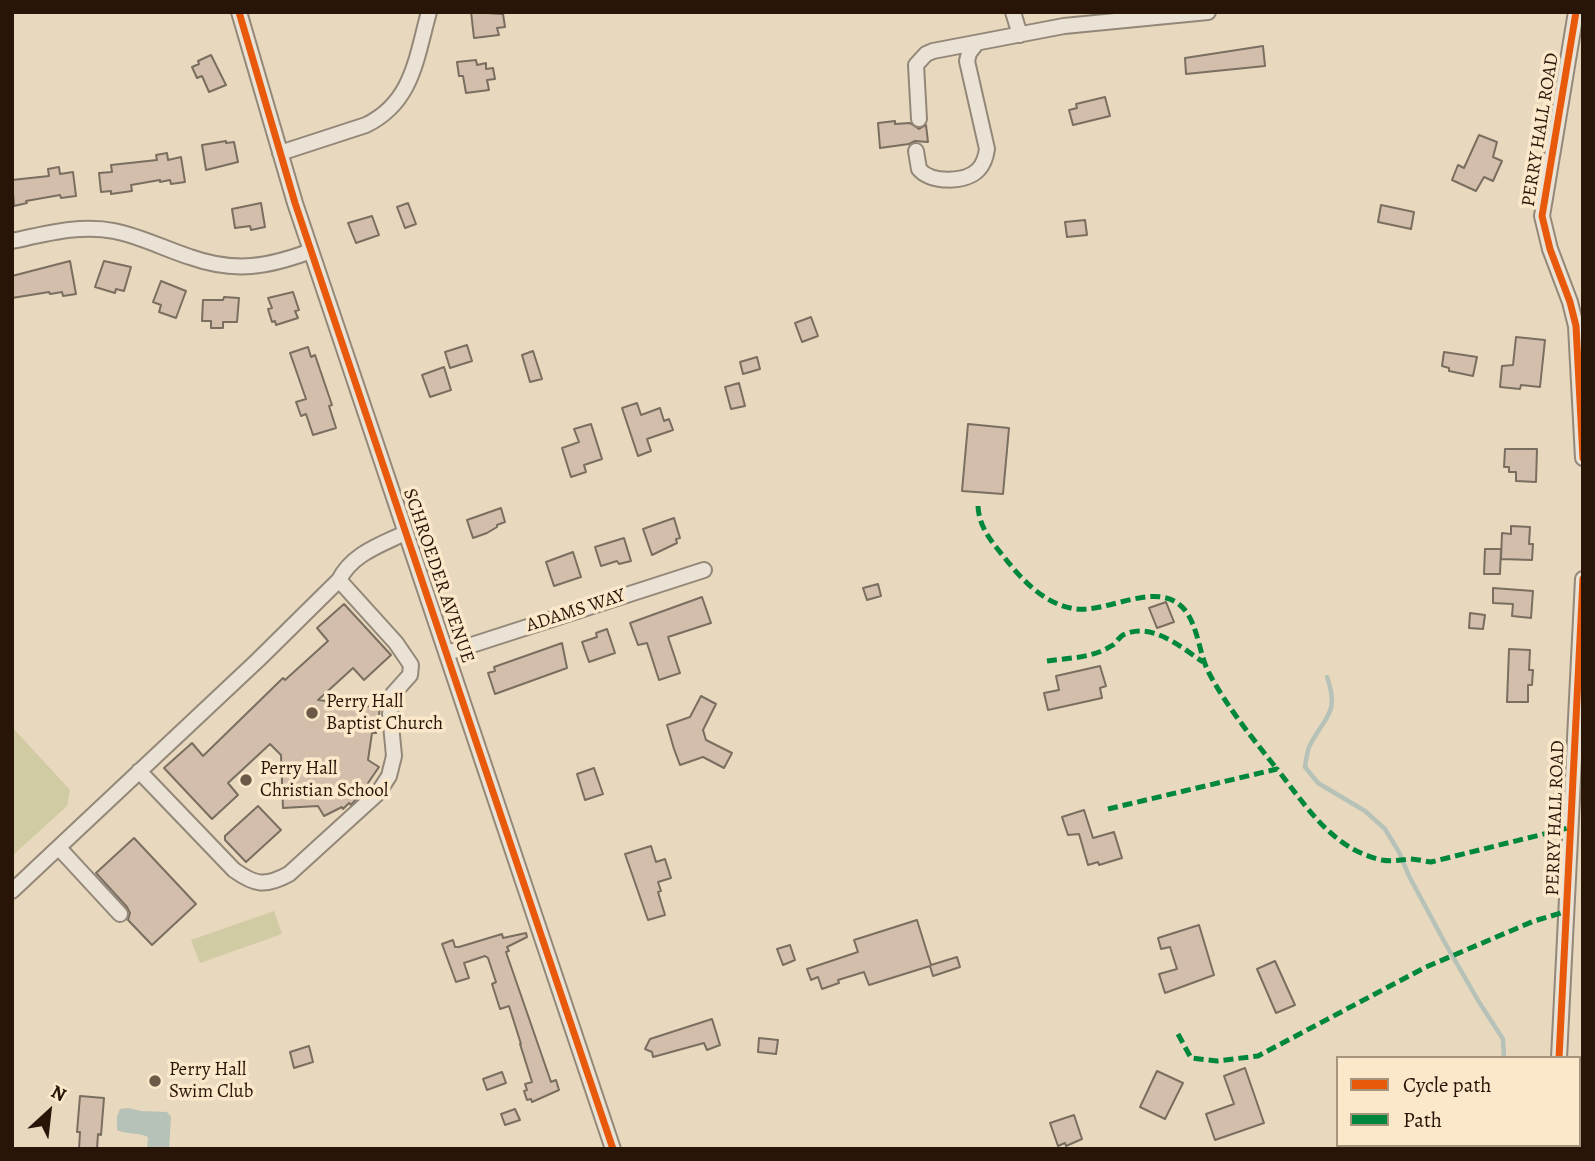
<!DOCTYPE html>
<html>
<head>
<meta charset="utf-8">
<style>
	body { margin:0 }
	#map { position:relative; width:1595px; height:1161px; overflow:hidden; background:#e8d8be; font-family:Alegreya,serif }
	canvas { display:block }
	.frame { position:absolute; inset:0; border:14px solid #291507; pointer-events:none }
	.legend { position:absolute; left:1336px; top:1056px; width:245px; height:91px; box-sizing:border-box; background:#fbe8ca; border:2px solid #a7947c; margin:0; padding:9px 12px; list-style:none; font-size:21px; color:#291507 }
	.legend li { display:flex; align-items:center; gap:14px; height:35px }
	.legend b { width:35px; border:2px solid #a7947c }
	.north { position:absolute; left:14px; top:1077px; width:70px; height:70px; -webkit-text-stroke:5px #fbe8ca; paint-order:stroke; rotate:27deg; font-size:19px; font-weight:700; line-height:28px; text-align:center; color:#291507 }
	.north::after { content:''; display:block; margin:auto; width:24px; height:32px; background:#291507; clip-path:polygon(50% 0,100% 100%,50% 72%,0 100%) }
</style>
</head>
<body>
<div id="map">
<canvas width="1595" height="1161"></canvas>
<div class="frame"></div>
<ul class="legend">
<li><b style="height:9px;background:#e8590c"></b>Cycle path</li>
<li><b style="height:9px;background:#00873e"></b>Path</li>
</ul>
<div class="north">N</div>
</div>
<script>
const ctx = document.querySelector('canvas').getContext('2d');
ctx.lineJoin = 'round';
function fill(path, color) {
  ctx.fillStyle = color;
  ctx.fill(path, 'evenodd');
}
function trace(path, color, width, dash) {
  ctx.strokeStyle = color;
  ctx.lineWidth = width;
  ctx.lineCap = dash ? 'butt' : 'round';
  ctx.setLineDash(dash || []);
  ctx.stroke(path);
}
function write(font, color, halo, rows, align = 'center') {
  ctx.font = font + ' Alegreya,serif';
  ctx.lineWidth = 7;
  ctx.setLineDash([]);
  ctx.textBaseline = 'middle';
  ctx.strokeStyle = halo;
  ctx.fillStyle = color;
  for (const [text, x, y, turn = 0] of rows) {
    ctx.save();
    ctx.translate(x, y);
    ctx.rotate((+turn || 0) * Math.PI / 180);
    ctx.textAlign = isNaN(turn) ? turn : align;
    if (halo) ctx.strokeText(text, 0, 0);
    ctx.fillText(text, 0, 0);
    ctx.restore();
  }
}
const green = new Path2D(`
	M12,727L70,790L67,806L12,856Z
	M274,911L282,934L200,963L191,940Z`);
const water = new Path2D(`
	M128,1108L141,1111L167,1112L171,1117L169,1149H147L148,1137C138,1132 127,1135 117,1130V1116L120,1109Z`);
const stream = new Path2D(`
	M1327,677C1340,713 1325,716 1310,745C1307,751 1306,760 1305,767L1318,783L1365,811L1385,829L1399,852L1409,876L1445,943L1479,1002L1503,1039L1504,1058
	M1579,1113L1583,1114`);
const building = new Path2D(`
	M471,12L503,14L505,27L497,28L499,35L474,38Z
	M1263,46L1265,66L1186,74L1185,58Z
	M211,55L226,85L209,92L202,76L197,78L192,67L199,64L198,61Z
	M476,60L477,65L486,63V69L493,68L495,79L487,80L489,90L466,93L463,76H459L457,62Z
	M1105,97L1110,116L1073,125L1069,110L1077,108L1076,104Z
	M895,121V124L910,123L919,129L926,125L928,142L915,141L909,144L880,148L878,123Z
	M1479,135L1497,142L1493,157L1502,161L1493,181L1484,177L1476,191L1452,180L1458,165L1464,168Z
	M226,141V143L234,142L238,162L206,170L202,145Z
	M167,153L168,160L181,157L185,182L171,184L170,180L160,182V180L131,185L132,191L111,194V191L101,192L99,173L112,172L111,165L157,160L156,155Z
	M59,167L60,174L73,172L76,196L61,198L60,195L26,201L27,203L14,206L12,180L49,176L48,169Z
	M261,203L265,227L251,230L250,226L235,228L232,209Z
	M408,203L416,224L405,228L397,207Z
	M1381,205L1414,212L1411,229L1378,222Z
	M372,216L379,235L356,243L348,223Z
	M1085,220L1087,235L1067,237L1065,222Z
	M70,261L76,294L63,296L62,292L50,294L49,292L12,298V276Z
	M104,261L131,267L124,291L116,289L115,293L95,287Z
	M161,281L186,291L176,318L159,312L161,305L153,302Z
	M293,292L299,310L295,311L298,318L276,325L275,321L272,322L268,309L272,308L268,298Z
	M224,297L239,298L237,322H223V328H211V321H202L203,300H223Z
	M811,317L818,336L802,342L795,323Z
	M1516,337L1545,340L1540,387L1521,385L1520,389L1500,387L1502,366L1513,365Z
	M467,345L472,361L450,368L445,352Z
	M308,347L311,357L315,355L332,405L329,406L336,428L313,435L306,414L301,416L296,402L306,399L290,353Z
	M533,351L542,379L530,382L522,355Z
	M1444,352L1477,357L1473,376L1449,371V368L1442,366Z
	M757,357L760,369L743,374L740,362Z
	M444,367L451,390L430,397L422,375Z
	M739,383L745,406L731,409L725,387Z
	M637,403L641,415L660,408L664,421L669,419L673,430L647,439L651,451L638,456L622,408Z
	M591,424L602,459L584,465L586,472L571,477L562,448L579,442L574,429Z
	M968,424L1009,428L1003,494L962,491Z
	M1505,449H1537L1536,482L1516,481V472H1509V467H1504Z
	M501,508L505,522L497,525V527L487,533L473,538L467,520Z
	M674,518L680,538L676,539L677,543L652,555L643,529Z
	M1511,526L1530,527L1529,544H1533L1532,560L1501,559L1502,533L1511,534Z
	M624,538L631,561L619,564L617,561L601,566L595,547Z
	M1485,549H1501L1500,574H1484Z
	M573,552L581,577L554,586L546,562Z
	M878,584L881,596L867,600L863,588Z
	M1493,588L1533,591L1531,618L1512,616L1513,604L1493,603Z
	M702,597L711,623L668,637L680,673L659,680L647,643L638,645L630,623Z
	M1166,602L1174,622L1157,628L1149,608Z
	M344,604L391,655L364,680L353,668L318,700L380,708L376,733H372L368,760L379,767L368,783L369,785L351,805L349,803L343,809L342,807L324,816L318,806L283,808L281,755L270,744L228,783L238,795L212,819L164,768L192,743L203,756L283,678L285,680L328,641L317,628Z
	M1470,613L1485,615L1483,629L1469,628Z
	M607,629L615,653L589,662L582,642L597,637L596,633Z
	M562,643L567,668L495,694L488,673L495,671L494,667Z
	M1509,649L1530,650L1529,670H1533L1532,685H1528V702H1507Z
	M1100,666L1106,686L1100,688L1102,698L1048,710L1044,693L1059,690L1056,676Z
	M701,696L716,704L703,730L706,740L732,753L724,768L703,757L680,765L674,749L667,725L690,717Z
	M594,768L603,794L585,800L577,774Z
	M258,806L281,830L246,862L225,840V836Z
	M1084,810L1093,838L1114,832L1122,858L1099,865L1098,862L1088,865L1079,834L1068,835L1062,817Z
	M134,838L196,904L152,945L128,920L130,913L127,907L96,873Z
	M651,846L656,862L665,859L671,878L658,882L661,891L658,892L665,915L648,920L625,854Z
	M917,920L931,965L957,957L960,967L933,976L930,966L869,985L864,972L838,980L839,983L822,989L818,977L811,980L807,969L858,952L854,940Z
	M1199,925L1214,975L1165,993L1159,974L1177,969L1170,947L1161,949L1158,938Z
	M526,933L527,937L507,947L509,951L506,952L551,1082L556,1080L559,1090L532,1102L531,1099L527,1100L524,1091L527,1090L525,1084L532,1082L520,1044H521L509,1006L500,1009L492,984L496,982L488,958L485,956L464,963L469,978L456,982L442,944L453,940L455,947H459L502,934L503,938Z
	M790,945L795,960L783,965L777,949Z
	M1275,961L1295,1005L1276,1013L1257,969Z
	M712,1019L720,1045L707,1050L704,1043L653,1057L652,1052L645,1049L650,1039Z
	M759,1038L778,1040L776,1054L758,1052Z
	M309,1046L313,1062L294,1068L290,1052Z
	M1245,1068L1264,1123L1215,1140L1206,1114L1234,1104L1224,1076Z
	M1157,1071L1183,1083L1165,1119L1140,1107Z
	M502,1072L506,1083L487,1090L483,1079Z
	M80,1096L104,1098L101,1135L98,1134L97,1149H79L80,1132H77Z
	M515,1109L520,1120L505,1125L501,1114Z
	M1074,1115L1082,1139L1066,1146L1065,1143L1058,1146L1050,1123Z`);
const minor = new Path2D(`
	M239,12L295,203L613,1149
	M1013,12L1020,35
	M1576,12L1542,216L1550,249L1570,302L1576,326L1583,458
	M919,119L916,65L926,54L933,51L1064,26L1208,12
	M916,151L919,169C930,183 965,183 978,170C983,165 986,156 987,149L967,61L969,53L976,44
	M280,153L366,125C413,102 416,58 429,12
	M12,241C45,234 80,224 114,231C140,236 165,249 190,257C235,273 268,267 311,251
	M447,653L704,570
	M139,771L234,870C255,885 265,887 289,874L378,793L389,776L394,756L390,714L393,694L410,675L411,665L396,643L339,580
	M59,848L120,914
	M12,891L258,660L339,580C352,554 380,545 405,533
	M1559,1058L1583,579
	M1559,1145L1560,1149`);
const quiet = new Path2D(`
	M978,506C979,527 991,541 1004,557C1022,580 1045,605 1076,609C1108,613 1158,579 1184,609C1198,625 1199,654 1209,673C1227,707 1253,739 1277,769
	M1047,661C1068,658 1093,658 1111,646C1116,644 1119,637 1123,635C1152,621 1182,648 1203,662
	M1108,809L1277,769C1307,807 1332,849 1382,860C1392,862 1400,860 1409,859C1416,859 1424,861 1431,862L1572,827
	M1178,1034L1191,1058L1217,1061L1258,1056L1426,967L1534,921L1568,911`);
const cycleway = new Path2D(`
	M239,12L295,203L613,1149
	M1576,12L1542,216L1550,249L1570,302L1576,326L1583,458
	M1559,1058L1583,579`);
const markers = [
	[312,713,7,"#6c5947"],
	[246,780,7,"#6c5947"],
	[155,1081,7,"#6c5947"]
];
const streetNames = [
	["PERRY HALL ROAD",1541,130,-81],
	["SCHROEDER AVENUE",438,576,71],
	["ADAMS WAY",576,611,-18],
	["PERRY HALL ROAD",1556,818,-88]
];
const poiNames = [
	["Perry Hall",326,702],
	["Baptist Church",326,724],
	["Perry Hall",260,769],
	["Christian School",260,791],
	["Perry Hall",169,1070],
	["Swim Club",169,1092]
];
fill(green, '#d0cba2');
fill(water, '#b6c2b7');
trace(stream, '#b6c2b7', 4.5);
fill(building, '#d3beab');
trace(building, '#796e5f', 2);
trace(minor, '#938878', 18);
trace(minor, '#ebe2d6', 14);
trace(quiet, '#00873e', 5, [10, 5]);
trace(cycleway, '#e8590c', 7);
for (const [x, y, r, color] of markers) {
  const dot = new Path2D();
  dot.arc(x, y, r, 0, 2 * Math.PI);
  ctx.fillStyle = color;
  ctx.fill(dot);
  trace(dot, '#fbe8ca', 2.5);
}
write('19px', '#291507', '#fbe8ca', streetNames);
write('19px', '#291507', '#fbe8ca', poiNames, 'left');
</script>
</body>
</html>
